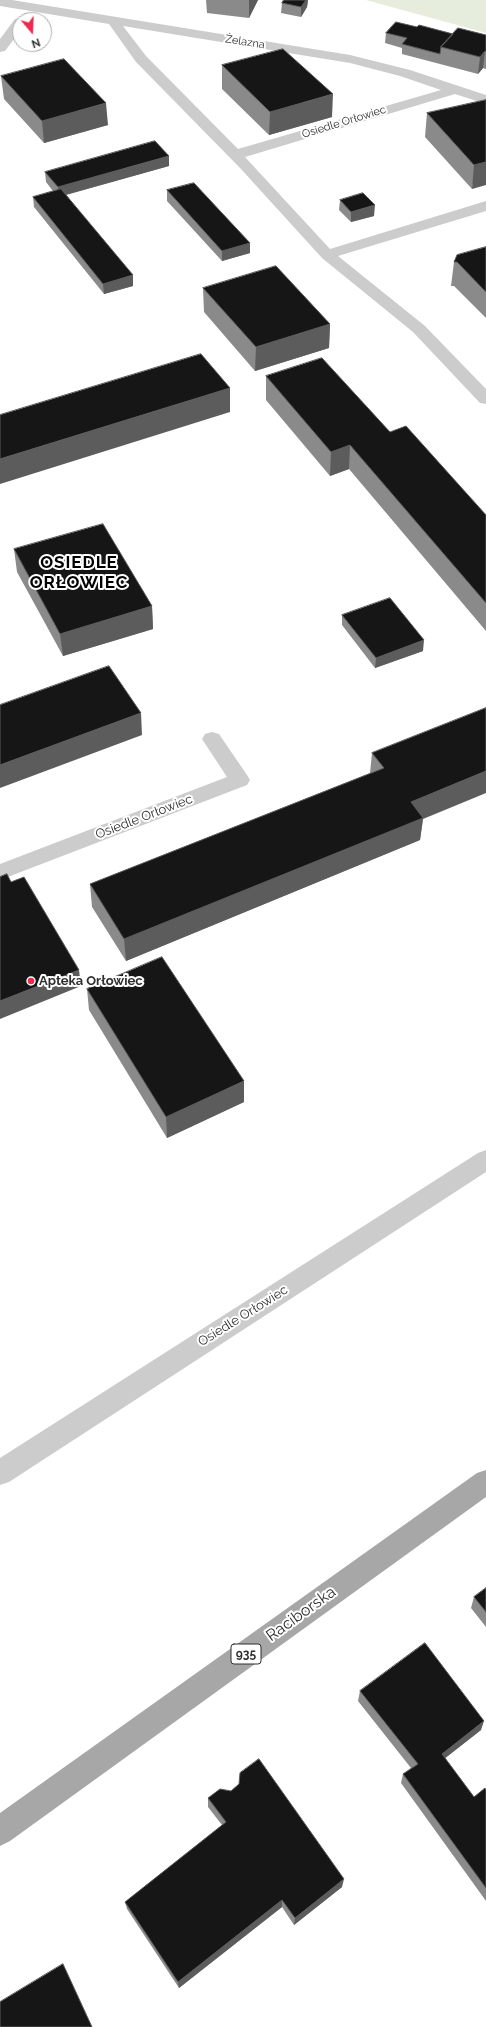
<!DOCTYPE html>
<html>
<head>
<meta charset="utf-8">
<style>
	body { margin:0 }
	#map { position:relative; width:486px; height:2027px; overflow:hidden; background:#fff; font-family:Raleway,sans-serif }
	canvas { display:block }
	.north { position:absolute; left:12px; top:12px; width:40px; height:40px; box-sizing:border-box; background:#fff; border:1px solid #acacac; border-radius:50%; rotate:161deg; font-size:11px; font-weight:700; line-height:16px; text-align:center; color:#2f2f2f }
	.north::after { content:''; display:block; margin:auto; width:14px; height:18px; background:#ef284f; clip-path:polygon(50% 0,100% 100%,50% 72%,0 100%) }
</style>
</head>
<body>
<div id="map">
<canvas width="486" height="2027"></canvas>
<div class="north">N</div>
</div>
<script>
const ctx = document.querySelector('canvas').getContext('2d');
ctx.lineJoin = 'round';
function fill(path, color) {
  ctx.fillStyle = color;
  ctx.fill(path, 'evenodd');
}
function trace(path, color, width, dash) {
  ctx.strokeStyle = color;
  ctx.lineWidth = width;
  ctx.lineCap = dash ? 'butt' : 'round';
  ctx.setLineDash(dash || []);
  ctx.stroke(path);
}
function write(font, color, halo, rows, align = 'center') {
  ctx.font = font + ' Raleway,sans-serif';
  ctx.lineWidth = 4;
  ctx.setLineDash([]);
  ctx.textBaseline = 'middle';
  ctx.strokeStyle = halo;
  ctx.fillStyle = color;
  for (const [text, x, y, turn = 0] of rows) {
    ctx.save();
    ctx.translate(x, y);
    ctx.rotate((+turn || 0) * Math.PI / 180);
    ctx.textAlign = isNaN(turn) ? turn : align;
    if (halo) ctx.strokeText(text, 0, 0);
    ctx.fillText(text, 0, 0);
    ctx.restore();
  }
}
const green = new Path2D(`
	M366,0H486V33Z`);
const street = new Path2D(`
	M0,0H12L350,55L410,70L486,95V104L455,94L245,157L330,249L486,201V211L338,256L425,326L486,389V404L480,403L413,332L322,258L241,169L136,62L109,24L0,6ZM123,26L350,63L400,76L441,90L238,149L146,56Z
	M20,18L25,20H20V31L5,51L0,52V39L15,19Z
	M212,732L219,734L247,775L250,780L247,785L0,880V864L227,777L202,739L205,734Z
	M486,1150V1172L9,1482L0,1485V1458L478,1153Z`);
const primary = new Path2D(`
	M486,1470V1497L10,1841L0,1846V1813L477,1473Z`);
const wall = new Path2D(`
	M206,0H258L249,18L207,13Z
	M284,0H308L307,7L301,17L281,13L282,3Z
	M417,27L453,34L486,35V69L483,68L478,74L402,54V48L385,43L386,33Z
	M222,65L332,117L269,135L222,89Z
	M1,76L108,125L44,143L4,99Z
	M486,100L472,189L425,137L427,113Z
	M169,166L66,195L133,286L104,294L34,207L33,197L53,191L46,182L45,172Z
	M167,190L250,243V253L222,261L167,201Z
	M340,200L374,216L351,222L339,210Z
	M486,247V318L454,286H451L454,262Z
	M203,288L330,324L329,348L255,371L204,312Z
	M266,376L390,432L486,515V631L349,469L330,476L266,400Z
	M14,549L152,606L153,629L63,656L17,572Z
	M342,615L423,651L375,668L342,625Z
	M486,708L423,819L420,840L126,961L92,907L90,884L370,773L372,753Z
	M87,989L244,1102L167,1138L89,1010Z
	M486,1588V1627L471,1608L474,1597Z
	M360,1691L481,1730L445,1758L474,1797L486,1790V1901L401,1783L403,1774L411,1768L358,1701Z
	M208,1798L342,1887L294,1925L282,1907L179,1988L127,1909L125,1902L222,1825L208,1807Z`);
const shadedWall = new Path2D(`
	M249,0H258L249,18Z
	M306,0H308L307,7L301,17V7Z
	M485,51L483,68L478,74L480,57Z
	M333,94L332,117L269,135L270,112Z
	M106,103L108,125L44,143L42,121Z
	M169,156V166L58,197V187Z
	M486,162V185L472,189L474,165Z
	M375,205L374,216L351,222V212Z
	M250,243V253L222,261V251Z
	M133,275V286L104,294L103,284Z
	M330,324L329,348L255,371L256,347Z
	M230,388V412L0,484V459Z
	M350,445L349,469L330,476L331,452Z
	M152,606L153,629L63,656L60,634Z
	M424,640L423,651L375,668L376,658Z
	M141,713L142,735L0,788V765Z
	M486,771V793L423,819L420,840L126,961L124,939L411,802Z
	M79,970L81,986L0,1019V1001Z
	M244,1081V1102L167,1138L166,1117Z
	M484,1721L481,1730L439,1763L442,1754Z
	M344,1879L342,1887L294,1925L295,1918Z
	M282,1900V1907L179,1988L178,1982Z`);
const building = new Path2D(`
	M284,0H306L301,7L282,3Z
	M396,22L417,27L419,25L453,34L441,47L440,54L402,44L407,38L386,33Z
	M458,28L486,35V52L485,51L480,57L441,47Z
	M283,49L333,94L270,112L222,65Z
	M64,59L106,103L42,121L1,76Z
	M486,100V162L474,165L427,113Z
	M155,141L169,156L58,187L45,172Z
	M194,183L250,243L222,251L167,190Z
	M61,189L133,275L103,284L33,197Z
	M363,193L375,205L351,212L340,200Z
	M486,247V292L457,262H454L457,255Z
	M276,266L330,324L256,347L203,288Z
	M201,354L230,388L0,459V415Z
	M322,358L390,432L406,426L486,515V603L350,445L331,452L266,376Z
	M103,524L152,606L60,634L14,549Z
	M390,598L424,640L376,658L342,615Z
	M109,666L141,713L0,765V705Z
	M486,708V771L411,802L423,818L124,939L90,884L384,768L372,753Z
	M7,874L11,882L24,877L79,970L0,1001V877Z
	M162,957L244,1081L166,1117L87,989Z
	M486,1588V1612L474,1597Z
	M425,1643L484,1721L442,1754L474,1797L485,1788L486,1790V1888L403,1774L418,1764L360,1691Z
	M259,1759L344,1879L295,1918L282,1900L178,1982L125,1902L226,1822L208,1798L220,1789L231,1791L239,1784L240,1773Z
	M63,1964L92,2027H0V2002Z`);
const markers = [
	[31,981,4,"#ef284f"]
];
const farStreetnames = [
	["Żelazna",245,42,9],
	["Osiedle Orłowiec",344,122,-17]
];
const shields = [
	[246,1654,30]
];
const shieldNames = [
	["935",246,1654]
];
const streetNames = [
	["Osiedle Orłowiec",144,817,-21],
	["Osiedle Orłowiec",243,1316,-32]
];
const poiNames = [
	["Apteka Orłowiec",39,981]
];
const nearStreetnames = [
	["Raciborska",301,1614,-36]
];
const districtNames = [
	["OSIEDLE",79,563],
	["ORŁOWIEC",79,583]
];
fill(green, '#e7eddc');
fill(street, '#ccc');
fill(primary, '#a7a7a7');
fill(wall, '#8a8a8a');
fill(shadedWall, '#5c5c5c');
fill(building, '#161616');
trace(building, '#5c5c5c', 1);
for (const [x, y, r, color] of markers) {
  const dot = new Path2D();
  dot.arc(x, y, r, 0, 2 * Math.PI);
  ctx.fillStyle = color;
  ctx.fill(dot);
  trace(dot, '#fff', 1.5);
}
write('11px', '#2f2f2f', '#fff', farStreetnames);
for (const [x, y, w] of shields) {
  const box = new Path2D();
  box.roundRect(x - w / 2, y - 10, w, 20, 3);
  ctx.fillStyle = '#fff';
  ctx.fill(box);
  trace(box, '#2f2f2f', 1);
}
write('bold 12px', '#2f2f2f', null, shieldNames);
write('13px', '#2f2f2f', '#fff', streetNames);
write('bold 13px', '#2f2f2f', '#fff', poiNames, 'left');
write('16px', '#2f2f2f', '#fff', nearStreetnames);
ctx.letterSpacing = '1px';
write('bold 17px', '#000', '#fff', districtNames);
ctx.letterSpacing = '0px';
</script>
</body>
</html>
